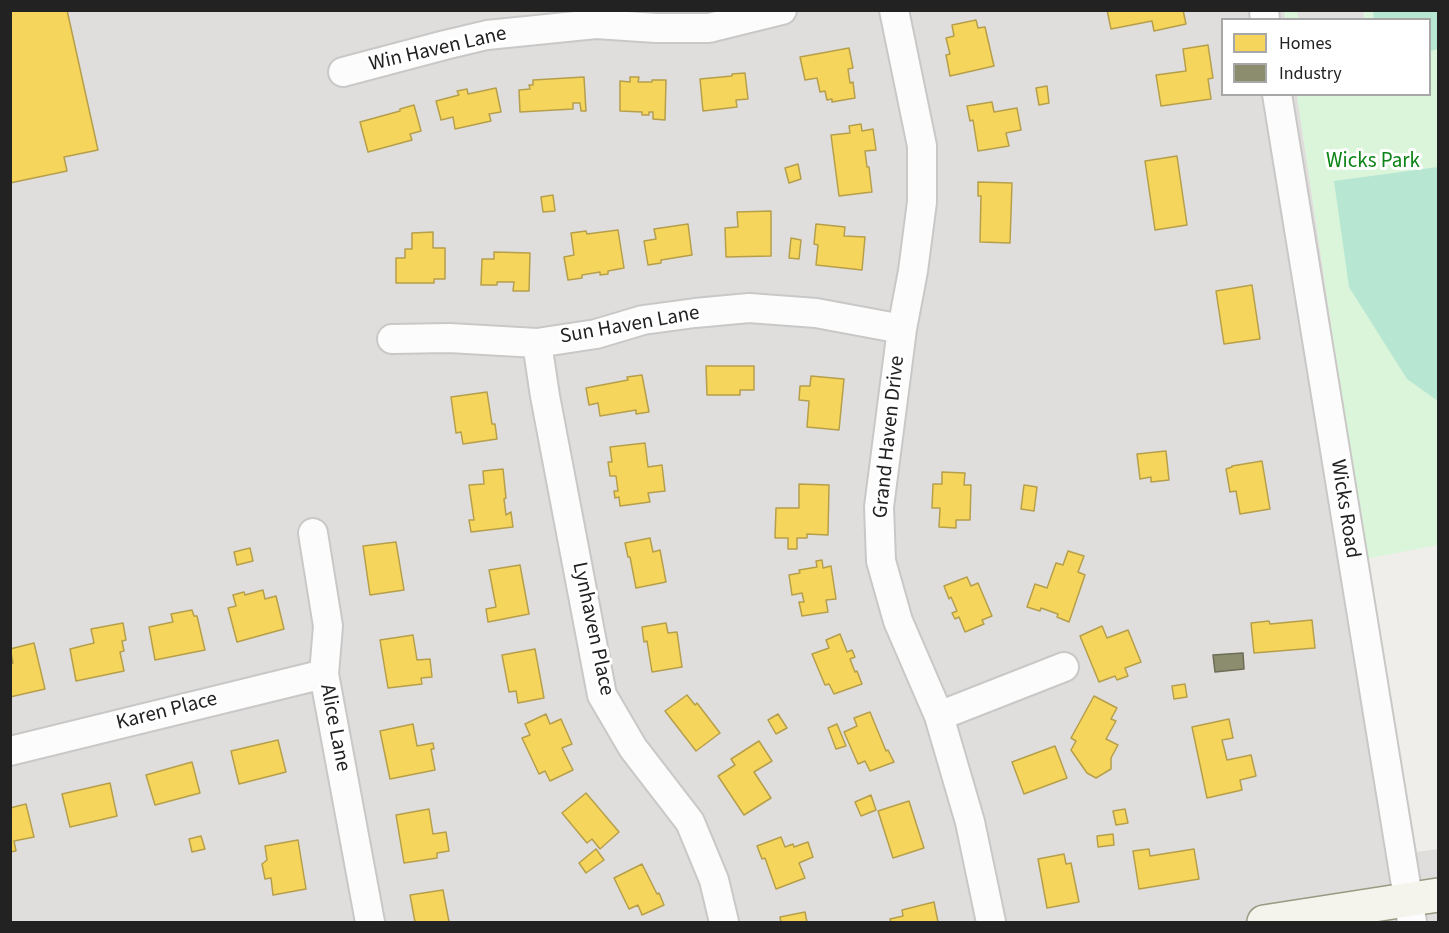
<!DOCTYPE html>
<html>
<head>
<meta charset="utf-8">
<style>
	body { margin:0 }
	#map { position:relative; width:1449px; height:933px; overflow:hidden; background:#f0eeeb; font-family:"Source Sans 3",sans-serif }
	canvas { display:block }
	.frame { position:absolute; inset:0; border:12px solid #222; pointer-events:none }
	.legend { position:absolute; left:1221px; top:18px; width:210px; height:78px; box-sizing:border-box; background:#fff; border:2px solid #a7a7a7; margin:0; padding:8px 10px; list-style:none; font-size:18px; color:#222 }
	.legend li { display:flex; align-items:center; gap:12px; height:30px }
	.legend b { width:30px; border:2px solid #a7a7a7 }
</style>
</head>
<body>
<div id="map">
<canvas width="1449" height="933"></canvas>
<div class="frame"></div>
<ul class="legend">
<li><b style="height:16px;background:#f6d55c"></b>Homes</li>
<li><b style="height:16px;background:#8c8c6e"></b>Industry</li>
</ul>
</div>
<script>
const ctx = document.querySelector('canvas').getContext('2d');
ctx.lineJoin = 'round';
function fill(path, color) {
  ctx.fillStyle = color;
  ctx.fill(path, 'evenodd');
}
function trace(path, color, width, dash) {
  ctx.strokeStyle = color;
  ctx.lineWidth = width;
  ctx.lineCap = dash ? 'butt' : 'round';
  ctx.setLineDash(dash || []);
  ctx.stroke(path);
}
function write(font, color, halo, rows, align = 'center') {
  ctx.font = font + ' "Source Sans 3",sans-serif';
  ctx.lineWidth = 6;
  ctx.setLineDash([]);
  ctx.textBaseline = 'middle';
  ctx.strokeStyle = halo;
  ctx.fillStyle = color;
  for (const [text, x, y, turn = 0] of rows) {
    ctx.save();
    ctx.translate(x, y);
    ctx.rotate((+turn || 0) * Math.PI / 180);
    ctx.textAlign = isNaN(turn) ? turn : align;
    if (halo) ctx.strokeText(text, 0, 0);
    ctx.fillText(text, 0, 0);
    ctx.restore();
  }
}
const residential = new Path2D(`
	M10,11H1284L1285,19L1222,20V94L1297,95L1366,559L1417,852L1438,849V922H11Z`);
const park = new Path2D(`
	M1284,11H1438V545L1366,559L1297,95L1430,94V20L1285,19Z`);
const pitch = new Path2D(`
	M1373,11H1438V49L1430,51V20L1374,19Z
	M1438,167V401L1407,379L1349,287L1334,181Z`);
const parking = new Path2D(`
	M1297,11H1363L1364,19H1299Z`);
const homes = new Path2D(`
	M10,10H67L98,150L64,157L67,171L10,183Z
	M1107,10H1183L1186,24L1154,31L1152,21L1111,29Z
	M976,20L978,28L985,27L994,66L950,76L946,55L950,54L946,38L954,36L952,25Z
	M1208,45L1213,78L1208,79L1211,99L1161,106L1156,75L1186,71L1183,49Z
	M849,48L853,68L848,69L850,83L853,82L855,98L832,102V99L827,100L825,91L820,92L817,78L805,80L800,57Z
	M745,73L748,99L736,100L737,107L703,111L700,79L732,76V74Z
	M584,77L586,111H581L580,103H573V109L520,112L519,90L530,89L529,85H533V80Z
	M630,77H639L638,82H652V80H666L665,120L653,119V112H649V115H642V112L620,111V81L630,82Z
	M1047,86L1049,103L1039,105L1036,88Z
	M496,88L501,112L489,114L491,121L455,129L453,117L441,120L436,101L459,95L457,91L467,89L468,94Z
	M992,102L994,112L1017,108L1021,130L1006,133L1009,146L978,151L973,120L970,121L967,106Z
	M414,105L421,131L410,134L412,140L368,152L360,122L400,111V109Z
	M861,124L862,131L873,129L876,150L865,151L867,167H869L872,192L839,196L831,135L850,133L849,126Z
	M1177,156L1187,225L1155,230L1145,161Z
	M798,164L801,179L789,183L785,168Z
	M978,182L1012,183L1010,243L980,242L981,196H978Z
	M553,195L555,211L543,212L541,197Z
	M771,211V256L726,257L725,228L738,227L737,212Z
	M688,224L692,255L661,260V263L648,265L644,241L656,239L654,229Z
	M816,224L845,227L844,236L865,237L862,270L816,265L818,245L814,244Z
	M618,230L624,268L608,271V274L600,275V272L582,275V278L568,280L564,257L574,255L571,233L586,231L587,234Z
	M433,232V248H445V279H434V283H396V258H405V249H412V233Z
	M791,238L801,240L799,259L789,258Z
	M494,252L530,253L529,291H513L514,282H497V285H481L482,259H494Z
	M1252,285L1260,339L1224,344L1216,291Z
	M706,366H754V390H740V395H707Z
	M642,375L649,412L636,414V410L600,416L598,403L589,405L586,388L628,380L627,377Z
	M811,376L844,379L839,430L807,427L809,401L799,400L800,386H810Z
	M487,392L492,424H495L497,439L463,444L461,432L456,433L451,397Z
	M645,443L648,467L662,465L665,491L648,493L650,502L620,506L619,497L615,498L614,491H618L616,476H610L608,462H612L610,447Z
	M1166,451L1169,480L1151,482V477L1140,479L1137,454Z
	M1262,461L1270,509L1240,514L1236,491L1230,492L1226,469L1232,467V466Z
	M503,469L506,498L504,499L506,515L511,512L513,527L471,532L469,520H474L469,485L484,484L483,471Z
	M942,472L965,473L964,485H971L970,520H956V528L939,527L940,508H932L933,484H942Z
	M799,484L829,485L828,535L807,534V538H797V549H788V538H775L776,508H799Z
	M1024,485L1037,487L1034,511L1021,509Z
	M650,538L653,552L660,550L666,582L636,588L630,557H628L625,543Z
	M396,542L404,590L370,595L363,546Z
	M250,548L253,561L237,565L234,552Z
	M1068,551L1084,556L1078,572L1085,575L1069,622L1057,617L1058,614L1041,608L1040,611L1027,607L1035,584L1047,588L1056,563L1063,565Z
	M822,560L823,568L831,566L836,599L826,600L828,612L802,616L799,602H804L802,593L792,595L789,575L800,573L799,570L817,567L816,561Z
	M520,565L529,614L488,622L486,609L496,607L489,570Z
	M967,577L971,586L978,583L992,616L982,620L984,624L965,632L959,617L955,619L952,613L957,611L951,597L949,599L944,586Z
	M263,590L265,599L276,596L284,629L237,642L228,608L236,606L233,595L244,592L245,595Z
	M192,610L194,616H197L205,650L155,660L149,627L173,622L171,614Z
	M1312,620L1315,648L1254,653L1251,623L1269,621L1270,624Z
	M123,623L126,640L122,641L124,651L120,652L124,671L76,681L70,649L94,643L91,629Z
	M666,623L668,633L677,632L682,667L652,672L647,641L644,642L642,627Z
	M1102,626L1107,638L1128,630L1141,662L1125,668L1128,676L1117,680L1115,676L1099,682L1080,636Z
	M840,634L847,652L852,650L855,657L850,659L855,672L857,671L862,684L834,694L829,684L825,685L812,654L829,648L826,640Z
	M413,635L417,660L430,659L432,677L421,678L422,684L388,688L380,640Z
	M34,643L45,689L10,697V664L13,663L10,649Z
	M535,649L544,698L518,703L516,691L509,692L502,655Z
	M1185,684L1187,697L1174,699L1172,686Z
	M687,695L695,705L697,703L720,733L696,751L665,711Z
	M1094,696L1117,708L1111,719L1116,721L1106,739L1118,745L1111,758V769L1096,778L1087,773L1071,750L1076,741L1071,738Z
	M870,712L886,751L888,750L894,762L870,771L865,761L858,764L844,732L857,726L854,718Z
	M546,714L550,724L561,719L572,744L562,748L573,770L550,781L545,771L539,774L522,738L530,735L525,724Z
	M778,714L787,728L776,734L768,720Z
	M1229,719L1233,738L1222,740L1227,760L1251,755L1256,776L1240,780L1242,790L1207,798L1192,727Z
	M413,724L417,746L433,743L434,749H431L435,770L390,779L380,731Z
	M837,724L846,746L836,749L828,728Z
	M278,740L286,772L239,784L231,751Z
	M759,741L772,761L754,772L771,798L744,815L718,776L735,765L731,759Z
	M1055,746L1067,778L1024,794L1012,762Z
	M192,762L200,793L155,805L146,775Z
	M110,783L117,816L70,827L62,794Z
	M586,793L619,832L600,849L592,839L587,843L562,813Z
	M871,795L876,810L861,816L855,802Z
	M909,801L924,848L893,858L878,811Z
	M26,804L34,837L14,841L16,851L10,852V808Z
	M429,809L433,834L446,832L449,851L437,853V858L404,863L396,815Z
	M1125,809L1128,823L1116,825L1113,811Z
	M1113,834L1114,845L1098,847L1097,836Z
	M201,836L205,849L192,852L189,839Z
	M781,837L785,847L793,844L794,847L808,842L813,857L799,863L805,878L776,889L765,858L762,859L757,846Z
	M298,840L306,889L273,895L271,878L265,879L262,864L267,860L265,846Z
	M596,849L604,860L586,873L579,863Z
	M1149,849L1150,856L1194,849L1199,879L1139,889L1133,851Z
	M1064,854L1066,864L1071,863L1079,902L1047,908L1038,859Z
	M642,864L657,894L659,893L664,905L642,915L638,905L629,909L614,878Z
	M443,890L449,922H415L410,895Z
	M934,902L938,922H891L890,919L903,916L902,910Z
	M805,912L807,922H781L780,917Z`);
const industry = new Path2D(`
	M1243,653L1244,669L1215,672L1213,655Z`);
const minor = new Path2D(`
	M894,10L922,146V202L913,271L902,329L879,507L881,561L898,621L939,716L970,822L991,922
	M1264,10L1265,20
	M343,72L445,45L487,35L596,24L656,28H709L782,10
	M1277,94L1412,922
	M392,339L449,338L537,343L596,334L643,320L695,313L749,308L816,313L902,329
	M537,343L545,396L602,695L633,748L690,822L714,880L724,922
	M313,533L328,626L324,674L370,922
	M939,716L1064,667
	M10,751L324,674`);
const secondary = new Path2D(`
	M1264,922L1438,895`);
const streetNames = [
	["Win Haven Lane",438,50,-13],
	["Sun Haven Lane",630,326,-10],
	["Grand Haven Drive",890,437,-84],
	["Wicks Road",1344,509,81],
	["Lynhaven Place",592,629,78],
	["Karen Place",167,712,-14],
	["Alice Lane",334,728,79]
];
const parkNames = [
	["Wicks Park",1373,162]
];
fill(residential, '#dfdedc');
fill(park, '#daf5da');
fill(pitch, '#b7e6d2');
fill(parking, '#e0dfde');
fill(homes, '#f6d55c');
trace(homes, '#b69f4b', 1.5);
fill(industry, '#8c8c6e');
trace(industry, '#6c6c57', 1.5);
trace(minor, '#c9c8c7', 32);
trace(secondary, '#999a82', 36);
trace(minor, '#fdfcfc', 28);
trace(secondary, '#f4f4ed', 33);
write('21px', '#222', '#fff', streetNames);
write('21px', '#0c8416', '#fff', parkNames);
</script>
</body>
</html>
